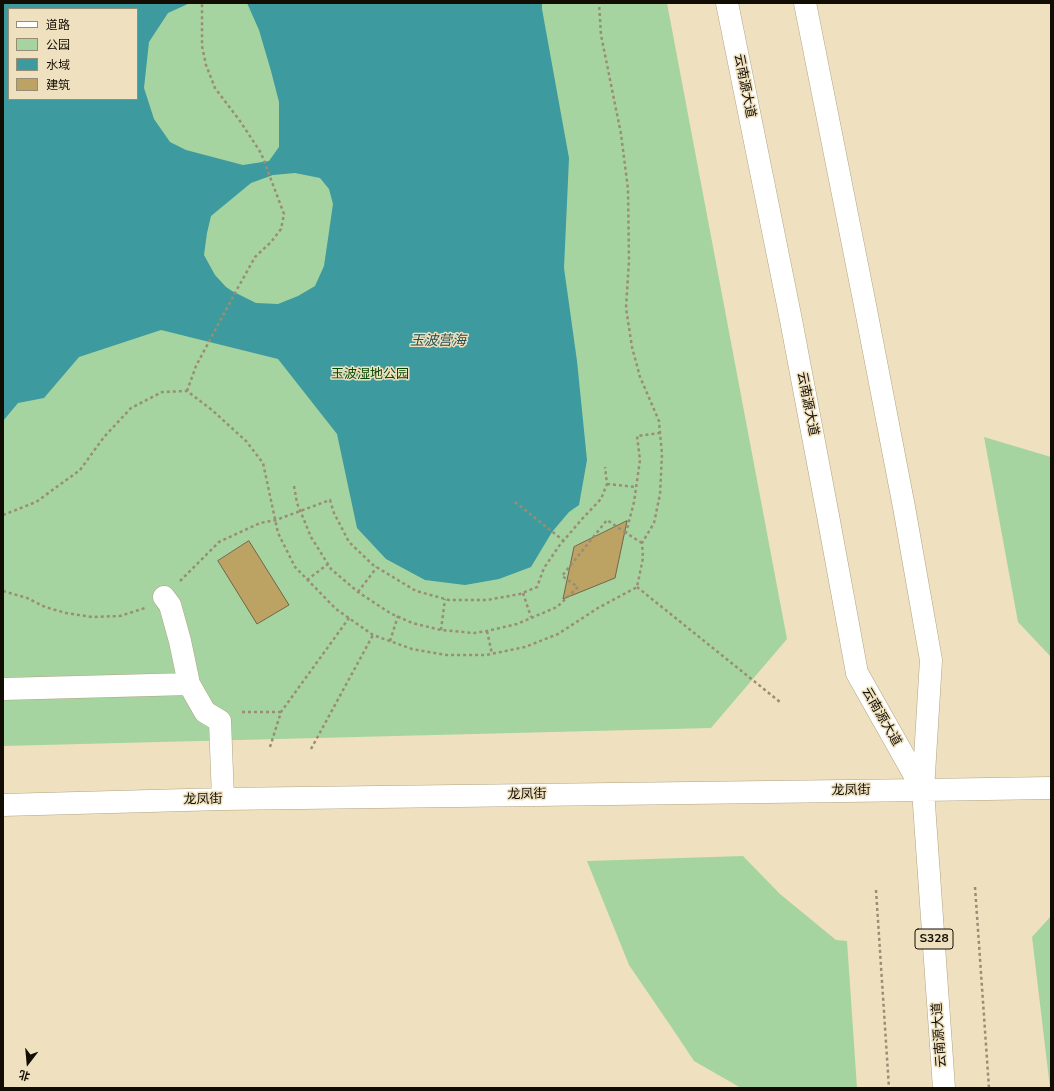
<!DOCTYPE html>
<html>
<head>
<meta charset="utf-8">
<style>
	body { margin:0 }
	#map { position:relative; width:1054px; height:1091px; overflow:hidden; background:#efe1bf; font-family:"Nunito Sans","Noto Sans SC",sans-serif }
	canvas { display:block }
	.frame { position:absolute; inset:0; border:4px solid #120d03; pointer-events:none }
	.legend { position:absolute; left:8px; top:8px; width:130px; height:92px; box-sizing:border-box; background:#efe1bf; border:1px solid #978c74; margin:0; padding:5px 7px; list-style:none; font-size:12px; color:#120d03 }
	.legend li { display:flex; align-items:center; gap:8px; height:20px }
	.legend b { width:20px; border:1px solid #978c74 }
	.north { position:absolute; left:8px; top:1043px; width:40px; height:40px; -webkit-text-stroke:3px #efe1bf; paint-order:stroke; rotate:196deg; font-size:11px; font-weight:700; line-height:16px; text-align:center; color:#120d03 }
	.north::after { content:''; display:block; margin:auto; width:14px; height:18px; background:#120d03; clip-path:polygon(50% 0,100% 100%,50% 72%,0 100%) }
</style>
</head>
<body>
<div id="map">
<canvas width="1054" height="1091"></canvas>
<div class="frame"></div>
<ul class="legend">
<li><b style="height:5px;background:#fff"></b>道路</li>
<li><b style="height:11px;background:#a6d4a0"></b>公园</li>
<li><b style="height:11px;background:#3d9a9e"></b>水域</li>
<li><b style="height:11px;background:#bca263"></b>建筑</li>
</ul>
<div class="north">北</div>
</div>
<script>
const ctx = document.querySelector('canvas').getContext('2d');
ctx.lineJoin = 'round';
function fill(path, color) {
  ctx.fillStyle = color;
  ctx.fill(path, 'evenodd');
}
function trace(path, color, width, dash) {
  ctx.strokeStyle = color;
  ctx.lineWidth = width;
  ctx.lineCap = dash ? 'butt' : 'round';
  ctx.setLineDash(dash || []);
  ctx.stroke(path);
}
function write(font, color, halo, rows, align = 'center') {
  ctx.font = font + ' "Nunito Sans","Noto Sans SC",sans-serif';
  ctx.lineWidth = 3;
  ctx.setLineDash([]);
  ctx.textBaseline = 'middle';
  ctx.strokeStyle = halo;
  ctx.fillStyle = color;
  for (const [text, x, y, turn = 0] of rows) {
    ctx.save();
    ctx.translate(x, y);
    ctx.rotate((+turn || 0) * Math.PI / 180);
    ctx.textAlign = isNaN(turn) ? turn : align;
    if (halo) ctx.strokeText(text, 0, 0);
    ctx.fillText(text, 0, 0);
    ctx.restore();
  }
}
const green = new Path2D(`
	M3,3H667L787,639L711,728L3,746ZM9,9H137V99H9Z
	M984,437L1051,457V657L1018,622Z
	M743,856L780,894L836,940L847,941L857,1088H741L694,1061L672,1028L629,965L587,861Z
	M1051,916V1088H1050L1032,937Z`);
const water = new Path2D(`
	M3,3H190L168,13L149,42L144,88L154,119L170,142L186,150L243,165L269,161L279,147V102L271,71L259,30L247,3H542V9L569,158L564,268L577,361L587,460L579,505L569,512L552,532L531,567L499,579L465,585L425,580L386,559L357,528L337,434L278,359L161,330L79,357L44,398L18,403L3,421ZM9,9H137V99H9ZM295,173L320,178L329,189L333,204L324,266L315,286L298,296L278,304L256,303L232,291L226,287L215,275L204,255L207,233L211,216L251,183L273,175Z`);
const building = new Path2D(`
	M627,521L615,578L563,599L574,547Z
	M249,541L289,605L257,624L218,561Z`);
const path = new Path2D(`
	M187,391L196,366L235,293L255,257L271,242L281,229L284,214L261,153L240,121L215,88L206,65L202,46V3
	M607,484L636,487
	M294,486L297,503L311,537L331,569L358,592L390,613L412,623L441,630L474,633L487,631L517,624L557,607L578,587L562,576L607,520L626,533
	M515,502L564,541
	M3,515L36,502L80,470L104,437L131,408L162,392L187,391L212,410L246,441L263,463L278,533L295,567L336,609L373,635L412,649L446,655H486L525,647L558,634L598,608L637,587L643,558L642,543L654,523L660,494L662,454L660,433L659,421L640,377L632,347L626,308L629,261L628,189L621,134L601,35L599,3
	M642,543L626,533L634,502L640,460L637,436L660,433
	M307,580L328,564
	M180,581L219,542L260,523L276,520L330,500L334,513L349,542L373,565L416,591L449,600H487L520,594L537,587L544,568L559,546L582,519L601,499L607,484L605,467
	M637,587L780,702
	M3,591L27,598L45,607L66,613L92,617L120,616L145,608
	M358,592L377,567
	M523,593L531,617
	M441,630L445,599
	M487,631L492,654
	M390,641L398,616
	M242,712H281
	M270,747L281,712L349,618
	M311,749L373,635
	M975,887L989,1088
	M876,890L889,1088`);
const minor = new Path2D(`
	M164,597L170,605L180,641L189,684
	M3,689L189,684L205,712L220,721L223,799
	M3,805L223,799L923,790`);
const major = new Path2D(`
	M727,3L791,320L829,521L857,673L923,790
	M805,3L865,305L904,507L931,660L923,790L944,1088
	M923,790L1051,788`);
const shields = [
	[934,939,38]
];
const shieldNames = [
	["S328",934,939]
];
const streetNames = [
	["云南源大道",744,86,79],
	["云南源大道",807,404,79],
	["云南源大道",881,717,60],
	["龙凤街",851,791,-1],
	["龙凤街",527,795,-1],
	["龙凤街",203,800,-1],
	["云南源大道",940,1035,-94]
];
const parkNames = [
	["玉波湿地公园",370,375]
];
const waterNames = [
	["玉波营海",438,342]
];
fill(green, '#a6d4a0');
fill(water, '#3d9a9e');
fill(building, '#bca263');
trace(building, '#736648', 1);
trace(minor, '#b0a382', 23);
trace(major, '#b0a382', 23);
trace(path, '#998e75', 2.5, [3, 3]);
trace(minor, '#fff', 22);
trace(major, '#fff', 22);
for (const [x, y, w] of shields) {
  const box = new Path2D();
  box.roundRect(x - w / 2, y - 10, w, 20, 3);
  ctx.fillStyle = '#efe1bf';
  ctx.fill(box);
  trace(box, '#120d03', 1);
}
write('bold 12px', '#120d03', null, shieldNames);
write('13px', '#120d03', '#efe1bf', streetNames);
write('13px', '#064800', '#efe1bf', parkNames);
write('italic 14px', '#224c4e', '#efe1bf', waterNames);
</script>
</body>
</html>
